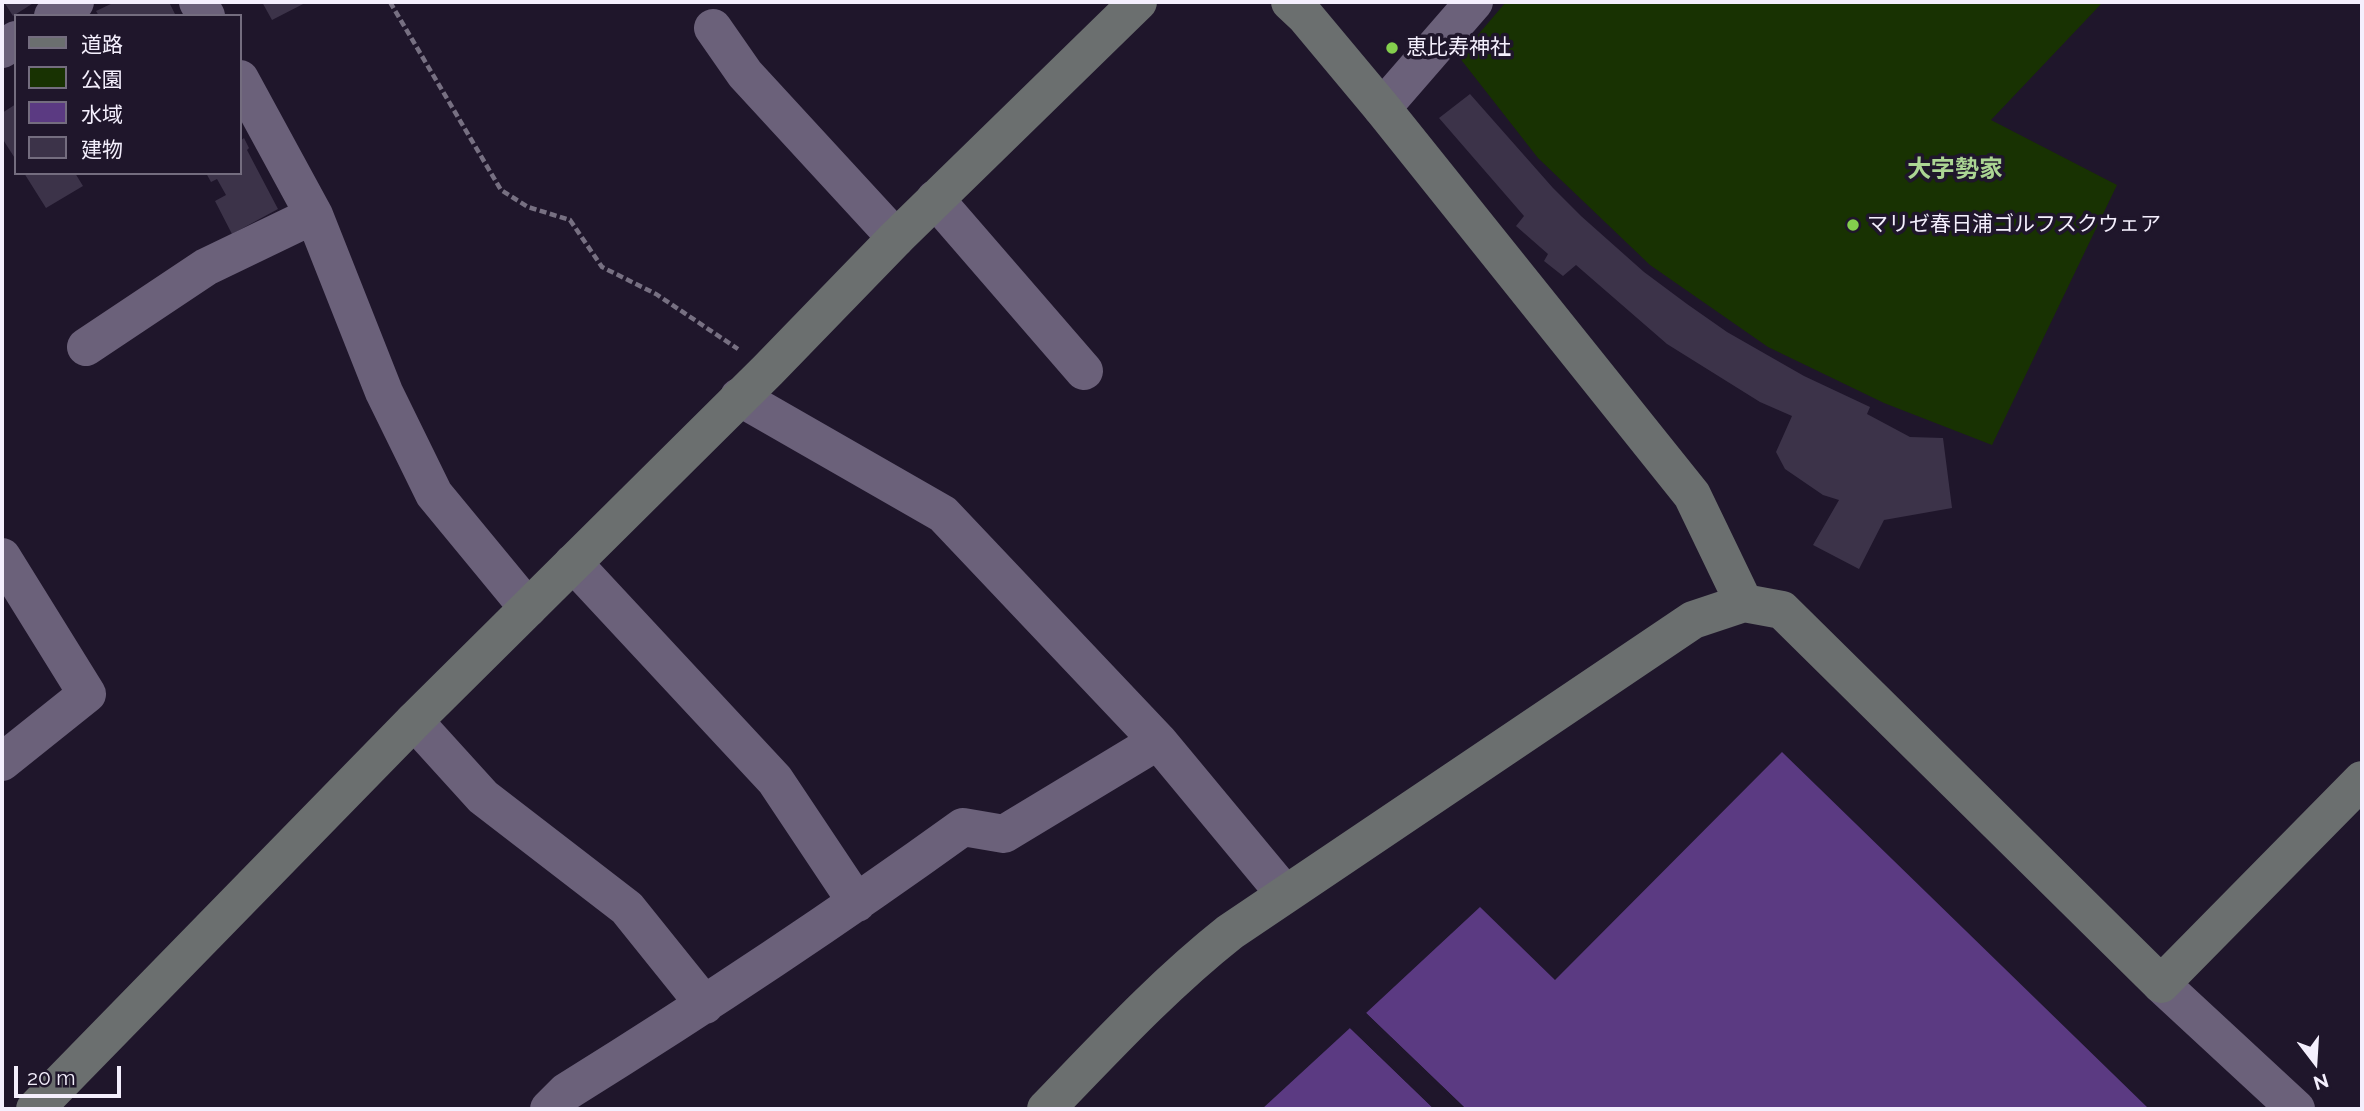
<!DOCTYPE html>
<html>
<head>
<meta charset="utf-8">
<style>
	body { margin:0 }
	#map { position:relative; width:2364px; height:1111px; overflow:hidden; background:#1f162b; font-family:Raleway,"Noto Sans JP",sans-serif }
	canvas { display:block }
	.frame { position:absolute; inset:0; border:4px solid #f4effd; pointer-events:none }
	.legend { position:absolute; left:14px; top:14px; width:228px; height:161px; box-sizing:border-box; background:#1f162b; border:2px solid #746d7f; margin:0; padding:9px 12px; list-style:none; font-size:21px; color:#f4effd }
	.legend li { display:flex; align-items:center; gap:14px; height:35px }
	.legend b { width:35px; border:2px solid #746d7f }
	.north { position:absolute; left:2280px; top:1027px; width:70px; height:70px; -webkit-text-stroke:5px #1f162b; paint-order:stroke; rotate:163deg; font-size:19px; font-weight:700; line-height:28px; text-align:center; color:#f4effd }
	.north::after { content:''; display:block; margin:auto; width:24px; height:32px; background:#f4effd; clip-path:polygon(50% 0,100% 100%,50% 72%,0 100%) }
	.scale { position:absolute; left:14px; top:1066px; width:107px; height:32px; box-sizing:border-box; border:4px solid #f4effd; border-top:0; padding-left:9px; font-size:21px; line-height:24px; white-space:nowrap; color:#f4effd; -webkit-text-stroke:5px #1f162b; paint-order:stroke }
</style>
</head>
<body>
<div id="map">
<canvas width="2364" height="1111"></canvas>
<div class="frame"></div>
<ul class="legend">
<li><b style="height:9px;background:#6b6f6f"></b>道路</li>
<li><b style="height:19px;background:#183202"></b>公園</li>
<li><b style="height:19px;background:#5b3a82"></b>水域</li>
<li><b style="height:19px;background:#3c3349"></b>建物</li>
</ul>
<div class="north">N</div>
<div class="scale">20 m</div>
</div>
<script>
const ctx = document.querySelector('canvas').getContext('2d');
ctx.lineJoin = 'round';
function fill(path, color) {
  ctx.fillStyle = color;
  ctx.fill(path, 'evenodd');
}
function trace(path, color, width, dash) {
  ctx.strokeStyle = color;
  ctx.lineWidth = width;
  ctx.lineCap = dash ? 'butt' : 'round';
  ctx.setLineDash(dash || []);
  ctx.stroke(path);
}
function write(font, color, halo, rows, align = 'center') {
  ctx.font = font + ' Raleway,"Noto Sans JP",sans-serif';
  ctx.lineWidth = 7;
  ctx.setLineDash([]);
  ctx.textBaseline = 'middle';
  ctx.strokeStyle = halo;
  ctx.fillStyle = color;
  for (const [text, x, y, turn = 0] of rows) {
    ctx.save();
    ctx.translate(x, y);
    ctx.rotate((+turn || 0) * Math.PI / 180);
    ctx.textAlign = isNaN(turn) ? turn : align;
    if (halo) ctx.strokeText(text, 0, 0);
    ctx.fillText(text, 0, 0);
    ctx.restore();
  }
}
const green = new Path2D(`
	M1506,2H2103L1991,120L2117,185L1992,445L1884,403L1768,347L1650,265L1538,158L1459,57Z`);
const water = new Path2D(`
	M1782,752L2149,1109H1466L1366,1013L1480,907L1555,980Z
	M1350,1028L1434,1109H1262Z`);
const pier = new Path2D(`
	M1366,1013L1466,1109H1461L1364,1015Z
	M1352,1026L1436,1107L1437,1109H1434L1350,1028Z`);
const building = new Path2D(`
	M4,2H35L13,16Z
	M115,2H169L176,16H99L96,11Z
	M262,2H307L272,20Z
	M1470,94L1553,188L1581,216L1644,272L1687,304L1727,332L1804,376L1870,407L1867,414L1910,437L1943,438L1952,508L1884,520L1859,569L1813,545L1839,500L1823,495L1785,469L1776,452L1792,416L1760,402L1667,344L1576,265L1563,276L1544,261L1548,254L1516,226L1524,216L1439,118Z
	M16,104V160L2,138V113Z
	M244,138L249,148L247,150L278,209L232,234L215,201L226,195L217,179L211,182L206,173H240V141Z
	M24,173H75L83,186L46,208Z`);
const path = new Path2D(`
	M390,2L501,190L528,207L570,220L602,267L656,294L738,349`);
const street = new Path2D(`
	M198,2L206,16
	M53,16L75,2
	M713,28L745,74L896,238
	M2,49L16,40
	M240,79L314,215L384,392L434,494L528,608
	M1382,108L1474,2
	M935,199L1084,371
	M86,347L206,267L314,215
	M739,397L943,514L1158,741L1285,894
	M2,557L87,694L2,762
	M573,563L775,780L857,903
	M414,721L483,797L627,908L705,1005
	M2161,984L2296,1109
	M549,1109L566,1092C701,1008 834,920 963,827L1004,834L1158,741`);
const secondary = new Path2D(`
	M1290,2L1306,17L1382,108L1692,495L1744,603
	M35,1109L414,721L768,370L896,238L1138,2
	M1046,1109C1105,1048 1163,985 1230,932L1693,620L1744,603L1782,610L2161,984L2362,780`);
const markers = [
	[1392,48,7,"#84cf4d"],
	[1853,225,7,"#84cf4d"]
];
const poiNames = [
	["恵比寿神社",1406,48],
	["マリゼ春日浦ゴルフスクウェア",1867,225]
];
const quarterNames = [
	["大字勢家",1955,170]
];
fill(green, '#183202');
fill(water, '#5b3a82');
fill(pier, '#1f162b');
fill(building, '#3c3349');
trace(path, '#777082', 4.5, [7, 3.5]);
trace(street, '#6b617a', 38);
trace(secondary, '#6b6f6f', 38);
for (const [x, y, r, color] of markers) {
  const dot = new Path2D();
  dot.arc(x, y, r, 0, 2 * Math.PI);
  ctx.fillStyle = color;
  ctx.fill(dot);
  trace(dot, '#1f162b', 2.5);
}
write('21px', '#f4effd', '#1f162b', poiNames, 'left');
write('bold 24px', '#abd593', '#1f162b', quarterNames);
</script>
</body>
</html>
